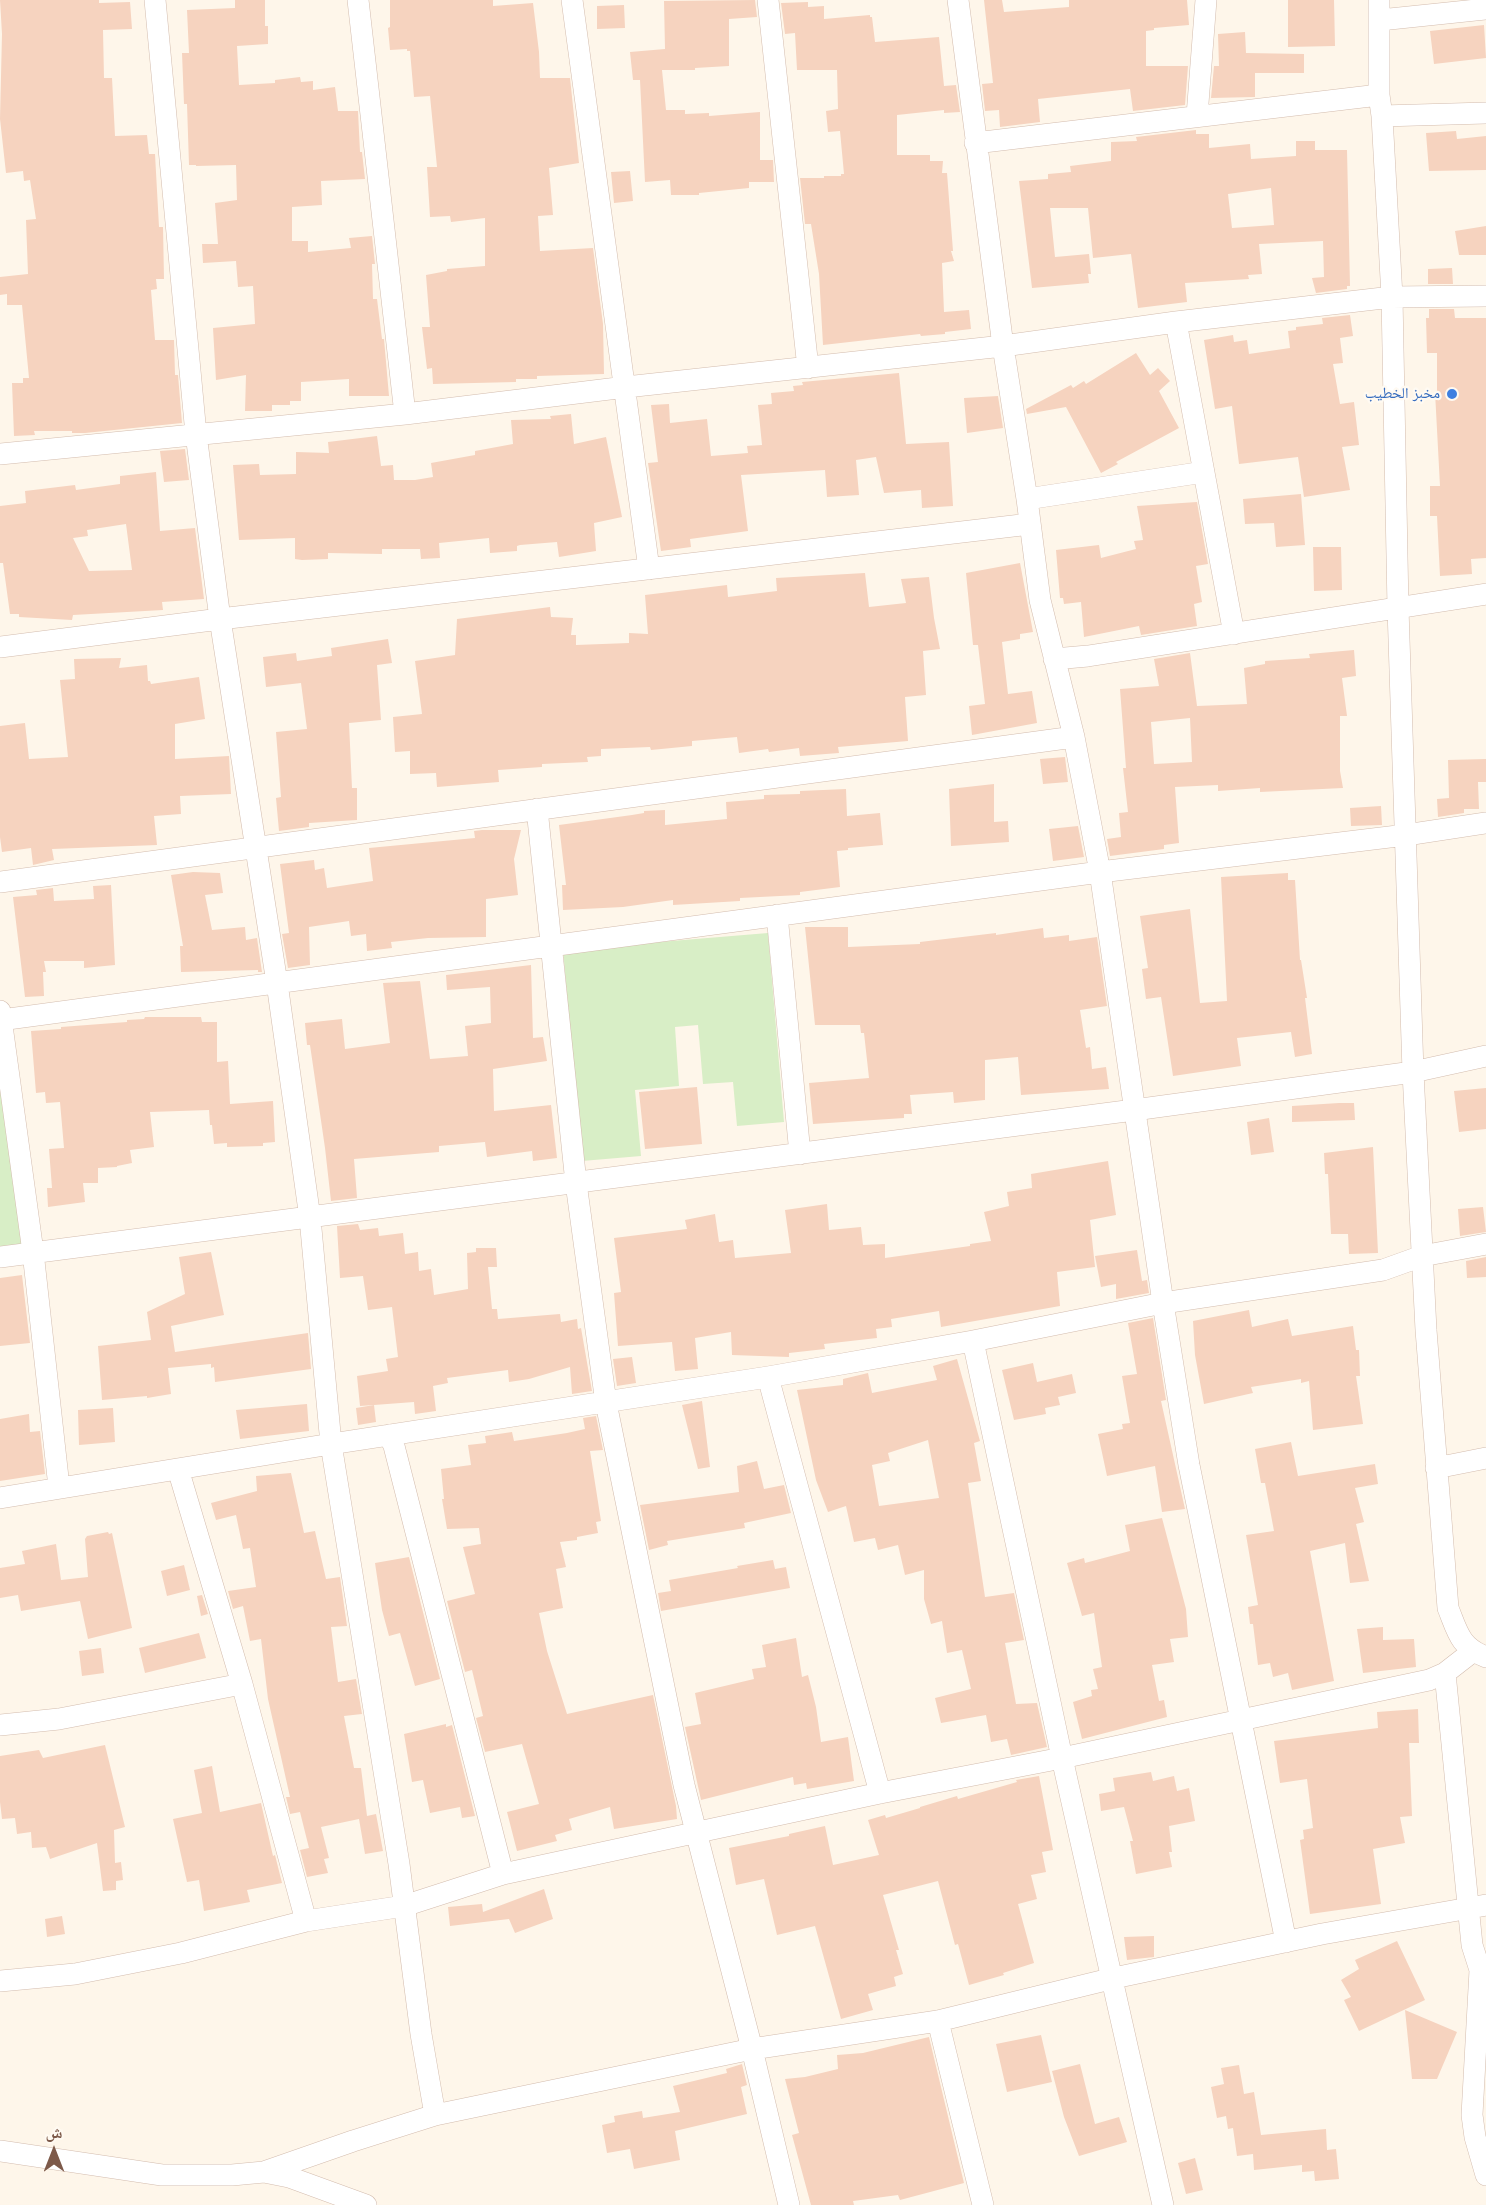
<!DOCTYPE html>
<html>
<head>
<meta charset="utf-8">
<style>
	body { margin:0 }
	#map { position:relative; width:1486px; height:2205px; overflow:hidden; background:#fef6ea; font-family:Helvetica,"Noto Naskh Arabic",sans-serif }
	canvas { display:block }
	.north { position:absolute; left:24px; top:2121px; width:60px; height:60px; -webkit-text-stroke:4px #fffaf2; paint-order:stroke; rotate:0deg; font-size:16px; font-weight:700; line-height:24px; text-align:center; color:#7d5a4a }
	.north::after { content:''; display:block; margin:auto; width:21px; height:27px; background:#7d5a4a; clip-path:polygon(50% 0,100% 100%,50% 72%,0 100%) }
</style>
</head>
<body>
<div id="map">
<canvas width="1486" height="2205"></canvas>
<div class="north">ش</div>
</div>
<script>
const ctx = document.querySelector('canvas').getContext('2d');
ctx.lineJoin = 'round';
function fill(path, color) {
  ctx.fillStyle = color;
  ctx.fill(path, 'evenodd');
}
function trace(path, color, width, dash) {
  ctx.strokeStyle = color;
  ctx.lineWidth = width;
  ctx.lineCap = dash ? 'butt' : 'round';
  ctx.setLineDash(dash || []);
  ctx.stroke(path);
}
function write(font, color, halo, rows, align = 'center') {
  ctx.font = font + ' Helvetica,"Noto Naskh Arabic",sans-serif';
  ctx.lineWidth = 4.5;
  ctx.setLineDash([]);
  ctx.textBaseline = 'middle';
  ctx.strokeStyle = halo;
  ctx.fillStyle = color;
  for (const [text, x, y, turn = 0] of rows) {
    ctx.save();
    ctx.translate(x, y);
    ctx.rotate((+turn || 0) * Math.PI / 180);
    ctx.textAlign = isNaN(turn) ? turn : align;
    if (halo) ctx.strokeText(text, 0, 0);
    ctx.fillText(text, 0, 0);
    ctx.restore();
  }
}
const green = new Path2D(`
	M768,933L784,1122L737,1126L733,1082L703,1084L698,1025L675,1027L679,1086L635,1090L641,1156L582,1161L563,950Z
	M0,1086L24,1246L0,1249Z`);
const building = new Path2D(`
	M0,0H99V3L130,2L132,29L103,30L104,78H112L115,136L147,135L149,154H155L159,227H163L164,279H156L157,289L151,290L155,340H174L175,375H178L182,423L85,433H72V431H34L35,435L14,436L12,383H23V378H29L22,305H7V294L0,295V277L28,274L26,220L36,219L30,180L24,181L23,171L6,173L0,119L2,34Z
	M235,0H265V26H268V44L237,46L239,85L275,83V80L300,77L301,82L313,81V90L335,87L338,111H358L360,152H362L365,179L321,181L322,205L292,207V241H308V252L351,248L349,238L372,236L375,264H372L373,299H377L382,339H384L389,396H349V379L301,382V401H290V405H272V411H245L246,375L216,380L213,328L255,324L253,286L238,287L236,261L203,263L202,244H218L215,203L237,200L236,165L196,166V165H189L187,104H184L182,53H189L187,10L235,8Z
	M390,0H493V6L533,3L539,52L540,78H570L579,163L549,168L553,215L538,216L540,251L593,248L603,324L604,374L537,376V379H516V382L433,384L432,368L427,369L422,327H430L426,275L447,271V269L485,266V218L451,222L450,216L430,217L427,167H437L430,96L414,97L410,51H407V49L390,50L388,28L390,27Z
	M755,0L757,17L729,19V66L695,68V70H662L666,110H685V114L709,113V116L760,112V160H773L774,182H749V188L699,193V195H671L670,180L645,182L640,80H633L630,52L665,49L664,1Z
	M984,0H1002L1004,12L1069,7V0H1187L1189,25L1154,28V30L1146,31V66H1188L1185,105L1133,111L1130,89L1038,99L1040,122L1000,127L999,110L985,111L982,84L993,83Z
	M1288,0H1334L1335,46L1288,47Z
	M808,2V7L824,6V19L870,15V17H872L875,42L939,37L944,86L956,85L960,112L944,113V110L897,115V155H930V161H943L942,173H947L953,251H951L954,261L942,263L944,312L969,310L971,329L945,332V334L921,336L920,334L823,345L819,274L811,224H805L800,178H824V176H841V174H844L840,131L828,132L826,111L838,109L837,70H797L795,33L785,34L781,3Z
	M624,5L625,28L597,29V6Z
	M1484,25L1486,58L1434,64L1430,31Z
	M1245,32L1246,53L1304,54V73H1255V97L1211,98L1214,66H1219L1218,34Z
	M1196,130V134H1209V148L1250,144L1251,159L1296,156V141H1315V150H1347L1350,286H1347V289L1316,293L1312,278L1324,277L1323,241L1259,244L1262,274L1248,275L1249,279L1185,283L1187,302L1138,308L1131,254L1093,258L1088,208H1050L1055,257L1089,254L1091,274H1088L1089,283L1032,288L1019,181L1048,179V174L1071,172L1070,166L1111,161V142L1137,141L1136,137ZM1271,188L1274,225L1232,228L1228,194Z
	M1456,131L1457,139L1486,136V170L1429,171L1426,133Z
	M630,171L633,201L614,203L611,172Z
	M1486,226V255H1459L1455,231Z
	M1452,268L1453,284H1428V269Z
	M1429,309H1454L1455,318H1486V558L1471,559L1472,574L1440,576L1437,516H1430V486H1440L1435,392H1437V353H1427L1426,318H1429Z
	M1350,315L1353,336L1340,338L1343,363L1333,364L1340,404L1354,402L1359,445L1342,447L1350,490L1304,497L1298,457L1239,464L1232,406L1215,409L1204,340L1233,335L1234,342L1247,340L1249,354L1290,348L1288,331L1296,330V327L1323,324L1322,318Z
	M1136,353L1150,375L1158,368L1170,381L1159,391L1179,428L1116,462L1118,464L1101,473L1066,407L1027,414L1026,409L1071,385L1073,388L1084,381L1086,384Z
	M899,373L906,444L949,442L953,506L922,508L921,490L884,493L876,457L856,460L859,495L827,497L825,470L741,475L748,531L690,539L691,547L661,551L648,463L658,462L651,405L669,404L670,423L707,419L711,456L748,453L747,446L762,445L758,405L772,404L771,393L794,391L793,386L803,385L802,382Z
	M998,396L1003,428L967,433L964,398Z
	M571,414L574,444L606,437L622,517L594,523L596,551L559,557L557,542L520,545L517,546V551L490,553L489,538L439,543L440,558L421,559L420,549H382V554L328,553V559L302,560L295,559V538L239,540L233,465L259,464L260,475L296,474V452L329,453L328,442L377,436L381,466L393,465L394,480H415L433,477L431,463L475,455V451L513,444L511,420L551,419L550,416Z
	M185,449L189,480L164,482L160,451Z
	M156,472L160,531L195,528L204,599L162,602L163,610L73,615L72,620L19,617V614H10L3,563H0V506L26,503L25,491L75,485L76,490L120,484V476ZM126,524L132,570L89,571L73,538L88,536L87,530Z
	M1301,494L1305,545L1276,547L1274,523L1245,524L1243,499Z
	M1197,502L1208,564L1196,566L1202,602L1194,604L1197,626L1141,635L1139,626L1084,637L1081,602L1064,604L1063,598H1060L1056,550L1099,545L1101,558L1136,549L1134,541L1143,540L1137,506Z
	M1313,547H1341L1342,590L1314,591Z
	M1020,563L1033,632L1020,634V639L1002,642L1008,694L1032,691L1037,723L972,735L969,706L985,704L978,645H973L966,573Z
	M865,573L869,607L906,603L901,579L929,577L934,618L940,649L923,651L926,695L905,697L908,741L838,747L839,753L800,756L799,748L769,752L768,749L739,753L737,737L692,741V746L651,750L650,747L601,749V756L587,757L588,762L542,764V767L498,770L499,782L437,787L436,773L410,774V751L395,752L393,717L422,714L415,661L455,655L457,619L550,607L551,617L573,618L571,635H576V645L629,643V633L648,634L645,595L727,585L728,597L777,591L776,578Z
	M388,639L392,663L377,665L381,720L349,723L352,788H357V820L309,823V827L279,831L276,798L281,797L276,732L307,729L301,683L266,687L263,657L296,653L297,661L332,656L331,648Z
	M1354,650L1356,676L1342,678L1347,716H1340V771L1343,788L1260,792V788L1218,791V785L1175,787L1179,843L1164,845V849L1110,856L1107,839L1121,837L1119,813L1128,812L1123,768H1126L1120,689L1159,686L1154,659L1190,653L1197,706L1247,704L1244,668L1265,664V661L1310,658L1309,654ZM1190,718L1192,762L1154,764L1151,722Z
	M121,658L119,668L147,665L148,681H150L151,684L199,677L205,719L175,724V759L229,756L231,794L180,796L181,814L154,816L157,845L52,849L54,860L33,865L31,848L2,852L0,837V726L25,723L29,759L68,757L60,680L75,679L74,659Z
	M1065,757L1068,782L1043,784L1040,759Z
	M1486,759V782H1478L1479,809H1464V813L1438,817L1437,799L1449,798L1448,760Z
	M994,784V822L1008,821L1009,842L951,846L949,789Z
	M846,789L847,816L880,813L883,845L848,848V850L837,851L840,887L800,892V895L740,898V901L673,905V900L623,907L563,910L562,885H566L559,825L632,815L644,813V811L665,810V825L727,819L726,802L764,799V795L800,794V791Z
	M1381,806L1382,825L1351,826L1350,808Z
	M1078,826L1084,857L1053,861L1049,829Z
	M482,830H521L514,859L518,895L486,899V937L428,938L391,942L392,948L367,951L366,934L351,936L349,921L309,927L310,965L288,968L282,934L289,933L280,864L314,860L315,870L324,868L327,888L373,881L369,848L475,838L474,831Z
	M193,872L220,873L223,893L205,895L212,930L245,927L246,940L257,938L262,972H258V970L181,972L180,946H183L171,875Z
	M1288,873V880H1295L1300,960H1301L1307,998H1305L1312,1054L1295,1057L1291,1032L1237,1038L1241,1066L1173,1076L1161,997L1146,999L1142,969L1148,968L1140,916L1190,909L1200,1003L1227,1001L1221,877Z
	M111,885L115,965L84,968V961H44L46,972H43L44,996L25,997L13,897L37,895L36,890L53,888L54,901L94,899L93,886Z
	M805,927H848V947L920,944V942L996,933V935L1043,928L1044,938L1069,935V941L1097,937L1107,1006L1080,1010L1086,1048L1090,1047L1092,1069L1106,1067L1109,1089L1021,1095L1018,1057L985,1060V1100L954,1103L953,1092L910,1095L912,1114H904V1118L813,1124L809,1083L869,1078L864,1033H861L860,1025H815Z
	M531,965L533,1038L543,1037L547,1061L493,1069L494,1111L551,1105L557,1158L533,1161L532,1151L487,1157L485,1142L439,1146V1152L354,1159L357,1198L331,1201L325,1148L310,1045H307L305,1023L342,1019L345,1049L390,1043L383,983L420,981L430,1059L468,1056L465,1026L491,1023L490,987L447,990L446,975Z
	M145,1017H201L202,1022H217V1062L228,1061L230,1104L273,1101L275,1142L263,1143V1146L227,1147V1143L214,1144L212,1125H210L209,1110L150,1112L154,1147L130,1150L132,1163L117,1166V1167L98,1168V1183H83L85,1202L48,1207L47,1188H52L49,1149L64,1148L60,1102L46,1103L45,1092L36,1093L31,1031L61,1029V1027L127,1022V1020L144,1019Z
	M697,1087L702,1144L645,1149L639,1092Z
	M1486,1088V1129L1459,1132L1454,1091Z
	M1339,1103H1354L1355,1120L1292,1122V1106Z
	M1269,1118L1274,1152L1251,1155L1247,1122Z
	M1373,1147L1378,1253L1349,1254L1348,1234H1331L1328,1174H1325L1324,1153Z
	M1108,1161L1116,1215L1090,1220L1095,1267L1057,1272L1060,1306L941,1327L939,1311L891,1319L892,1327L876,1329L877,1338L824,1344L825,1349L789,1353V1357L732,1355L731,1332L695,1338L698,1369L675,1371L672,1342L618,1346L614,1293L621,1292L614,1238L687,1229L685,1220L715,1214L719,1242L733,1240L735,1258L791,1253L785,1210L827,1204L829,1230L861,1227L863,1245L885,1244V1258L970,1246V1244L991,1241L984,1212L1009,1206L1007,1192L1032,1188L1031,1174Z
	M1483,1207L1486,1232L1460,1236L1458,1209Z
	M358,1224L360,1230L378,1228L379,1236L403,1233L405,1254L418,1252L419,1271L431,1269L434,1295L468,1289L467,1253L476,1252V1248H496L497,1267H488L492,1309H497L498,1319L560,1314L561,1322L577,1319L578,1329L581,1328L592,1391L572,1394L570,1367L529,1379L509,1382L508,1370L447,1378L448,1383L433,1386L436,1411L415,1414L414,1402L374,1405L376,1422L358,1425L356,1408L374,1405L360,1406L357,1376L388,1371L386,1359L398,1357L392,1307L368,1310L363,1276L340,1278L337,1226Z
	M1137,1250L1142,1281L1147,1280L1149,1293L1116,1299V1284L1101,1287L1095,1256Z
	M211,1252L224,1315L171,1326L175,1352L308,1333L311,1369L215,1382L214,1367L211,1368V1364L168,1368L171,1394L147,1398V1396L102,1400L98,1346L151,1340L147,1312L185,1294L179,1257Z
	M1486,1257V1277L1467,1278L1466,1261Z
	M22,1275L30,1343L0,1346V1278Z
	M1249,1310L1252,1327L1288,1319L1292,1336L1353,1326L1356,1350H1359L1360,1376H1356L1363,1424L1313,1430L1309,1381L1301,1383V1379L1251,1387L1253,1393L1204,1404L1195,1355L1193,1321Z
	M1153,1318L1166,1400L1161,1401L1185,1509L1162,1512L1155,1466L1107,1476L1098,1434L1123,1429L1122,1424L1130,1423L1122,1376L1137,1374L1128,1323Z
	M632,1357L636,1383L617,1386L613,1359Z
	M957,1359L980,1441L974,1443L981,1481L968,1483L985,1597L1014,1593L1024,1640L1005,1643L1016,1704L1037,1703L1047,1747L1011,1755L1007,1739L991,1742L986,1715L941,1723L935,1698L971,1689L962,1650L947,1653L942,1621L931,1624L924,1599V1570L905,1575L898,1545L878,1550L875,1538L854,1542L846,1506L828,1512L816,1480L797,1390L843,1385V1379L868,1373L872,1393L937,1380L933,1366ZM928,1440L939,1498L879,1506L872,1465L890,1461L888,1453Z
	M1033,1363L1037,1382L1072,1374L1076,1393L1058,1397L1060,1405L1045,1408L1046,1414L1014,1420L1002,1370Z
	M702,1401L710,1467L698,1469L682,1405Z
	M307,1404L309,1431L240,1439L236,1410Z
	M113,1408L115,1442L79,1445L78,1410Z
	M29,1414L30,1432L40,1431L45,1474L0,1481V1419Z
	M596,1416L603,1450L590,1451L601,1521L596,1522L598,1533L577,1537V1540L560,1542L566,1567L556,1569L563,1608L539,1613L547,1651L567,1714L653,1695L676,1806L677,1819L614,1829L610,1807L569,1819L572,1830L555,1835L557,1841L517,1851L507,1812L539,1804L522,1744L485,1752L476,1718L483,1716L472,1670L465,1672L447,1601L475,1594L463,1547L481,1544L479,1528L447,1529L442,1499H444L441,1469L471,1465L468,1445L486,1443L485,1436L512,1432L514,1441L567,1433L585,1429L583,1418Z
	M1291,1442L1298,1476L1375,1464L1378,1484L1355,1488L1364,1522L1356,1524L1369,1581L1350,1583L1345,1543L1310,1551L1334,1681L1292,1690L1288,1673L1273,1677L1270,1663L1258,1665L1253,1624H1250L1248,1607L1258,1605L1246,1535L1274,1531L1265,1483H1261L1255,1449Z
	M757,1461L764,1489L784,1485L791,1513L744,1523L745,1528L667,1541L668,1545L649,1550L640,1505L739,1492L737,1466Z
	M291,1473L304,1533L315,1531L326,1579L340,1577L347,1626L331,1627L338,1682L356,1679L362,1714L344,1716L354,1768H361L367,1816L376,1814L383,1851L365,1854L359,1819L321,1827L329,1858L324,1859L328,1873L307,1877L300,1850L309,1848L300,1812L290,1814L286,1797H290L268,1699L261,1639L250,1641L243,1606L233,1609L228,1591L256,1587L250,1548L243,1549L236,1515L216,1520L211,1503L257,1491L256,1476Z
	M1162,1518L1186,1609L1188,1637L1170,1639L1174,1662L1152,1665L1159,1701L1164,1700L1167,1717L1082,1739L1073,1702L1092,1696L1091,1690L1098,1689L1093,1669L1102,1667L1094,1613L1082,1616L1067,1563L1084,1558L1085,1563L1130,1551L1125,1525Z
	M108,1532L109,1534L112,1533L132,1628L88,1639L80,1601L21,1611L18,1595L0,1598V1568L25,1564L22,1551L56,1544L61,1580L88,1577L85,1539L87,1536Z
	M409,1557L440,1679L415,1686L400,1633L389,1636L382,1610L375,1563Z
	M773,1560L775,1569L786,1567L790,1588L661,1611L658,1593L671,1591L669,1580L738,1568L737,1566Z
	M184,1565L190,1590L167,1596L161,1571Z
	M202,1595L208,1614L201,1616L197,1596Z
	M1383,1627V1640L1414,1639L1416,1667L1363,1673L1357,1629Z
	M199,1633L206,1658L145,1673L139,1648Z
	M796,1638L802,1677L808,1675L816,1707L821,1742L848,1737L854,1781L807,1789L806,1783L794,1785L793,1777L701,1800L685,1727L701,1724L695,1693L754,1679L752,1669L766,1667L762,1645Z
	M101,1648L104,1673L82,1676L79,1651Z
	M1418,1709L1419,1743H1409L1412,1816L1400,1817L1405,1843L1373,1849L1381,1904L1310,1914L1300,1840L1304,1839L1303,1830L1313,1828L1307,1779L1280,1783L1274,1741L1378,1728L1377,1712Z
	M446,1724V1727L452,1725L475,1816L462,1818L460,1807L430,1813L423,1780L412,1782L404,1734Z
	M105,1745L125,1827L114,1830L115,1863L121,1862L123,1880L116,1881V1890L103,1891L97,1843L50,1859L46,1847L32,1848L31,1832L17,1834L15,1818L2,1819L0,1802V1756L39,1750L43,1758Z
	M212,1766L220,1812L261,1803L273,1856L275,1855L282,1883L247,1890L250,1902L204,1911L199,1880L187,1882L173,1819L202,1813L194,1770Z
	M1151,1772L1153,1781L1174,1776L1177,1791L1189,1788L1195,1821L1169,1826L1172,1852H1169L1172,1867L1136,1874L1130,1841H1133L1124,1807L1101,1811L1099,1794L1115,1791L1113,1778Z
	M1039,1776L1053,1850L1042,1852L1046,1872L1031,1875L1037,1899L1018,1904L1034,1963L1003,1973L1004,1975L969,1985L958,1944L955,1945L938,1881L883,1895L899,1950H896L903,1974L894,1977L896,1986L868,1994L873,2010L841,2019L815,1926L777,1935L764,1879L736,1885L729,1848L789,1836V1834L825,1826L833,1865L879,1855L868,1820L885,1815L886,1818L920,1808V1807L957,1796L958,1799L1017,1782L1016,1780Z
	M544,1889L553,1919L515,1933L509,1919L450,1926L448,1907L482,1904L483,1912Z
	M62,1916L65,1934L47,1937L45,1919Z
	M1154,1936V1957L1127,1960L1124,1937Z
	M1397,1941L1425,2000L1359,2031L1344,2000L1351,1997L1341,1980L1359,1969L1355,1960Z
	M1405,2010L1457,2032L1437,2079H1412Z
	M1041,2035L1052,2082L1007,2092L996,2044Z
	M929,2037L964,2183L900,2200L898,2195L853,2201L854,2205H811L792,2135L799,2133L785,2079L805,2077L838,2069L837,2055L863,2053Z
	M742,2064L747,2085L741,2087L747,2114L675,2131L680,2160L634,2169L630,2149L607,2153L602,2125L615,2122L614,2116L642,2111L643,2118L680,2112L673,2086L727,2073L726,2069Z
	M1080,2064L1095,2124L1119,2117L1127,2142L1079,2156L1064,2117L1052,2071Z
	M1239,2065L1244,2094L1254,2092L1261,2135L1326,2129L1327,2150L1336,2149L1339,2179L1315,2181L1314,2171L1302,2172V2165L1254,2170L1253,2154L1237,2156L1233,2128L1228,2129L1226,2116L1217,2118L1211,2087L1224,2084L1221,2068Z
	M1195,2158L1203,2190L1186,2194L1178,2163Z`);
const street = new Path2D(`
	M155,0L196,434L220,619L277,983L310,1218L331,1444L399,1864L421,2034L435,2115
	M358,0L405,414
	M572,0L649,569
	M768,0L808,368
	M958,0L1003,346L1027,499L1040,600L1074,737L1100,872L1163,1303L1189,1465L1286,1942
	M1379,0V95L1382,116L1392,297L1398,608L1413,1072L1426,1330L1448,1608C1458,1633 1460,1647 1486,1657
	M1380,20L1486,9
	M1197,116L1206,0
	M1382,116L1486,113
	M975,143L1379,95
	M1176,322L1234,634
	M0,454L405,414L626,387L1003,346L1176,322L1392,297L1486,296
	M1027,499L1204,472
	M0,647L220,619L1030,524
	M1054,659L1088,656L1486,594
	M537,809L576,1183L606,1403L684,1785L752,2049L789,2205
	M0,882L1074,737
	M777,915L800,1154
	M0,1011L33,1252L59,1487
	M0,1020L1100,872L1406,835L1486,823
	M0,1257L1134,1110L1413,1072L1486,1056
	M973,1341L1062,1758L1163,2205
	M768,1377L880,1793
	M389,1435L394,1446L503,1874
	M1436,1468L1486,1458
	M178,1469L242,1684L306,1921
	M0,1498L331,1444L768,1377L973,1341L1163,1303L1383,1270L1422,1256L1486,1244
	M1445,1673L1472,1945L1480,1970L1486,1982
	M0,1725L59,1719L242,1684
	M1480,1970L1472,2115L1475,2137L1486,2175
	M0,1981L75,1974L181,1953L306,1921L404,1906L503,1874L880,1793L1062,1758L1429,1680L1445,1673L1472,1652
	M938,2021L983,2205
	M0,2151L162,2175H232L264,2172L289,2177L366,2205
	M264,2172L353,2141L435,2115L752,2049L938,2021L1114,1978L1322,1934L1486,1905`);
const markers = [
	[1452,394,6,"#3f7fe0"]
];
const shopNames = [
	["مخبز الخطيب",1440,394]
];
fill(green, '#d8eec6');
fill(building, '#f6d3bf');
trace(street, '#d3bcae', 22);
trace(street, '#fff', 21);
for (const [x, y, r, color] of markers) {
  const dot = new Path2D();
  dot.arc(x, y, r, 0, 2 * Math.PI);
  ctx.fillStyle = color;
  ctx.fill(dot);
  trace(dot, '#fffaf2', 2);
}
write('15px', '#366cbe', '#fffaf2', shopNames, 'right');
</script>
</body>
</html>
